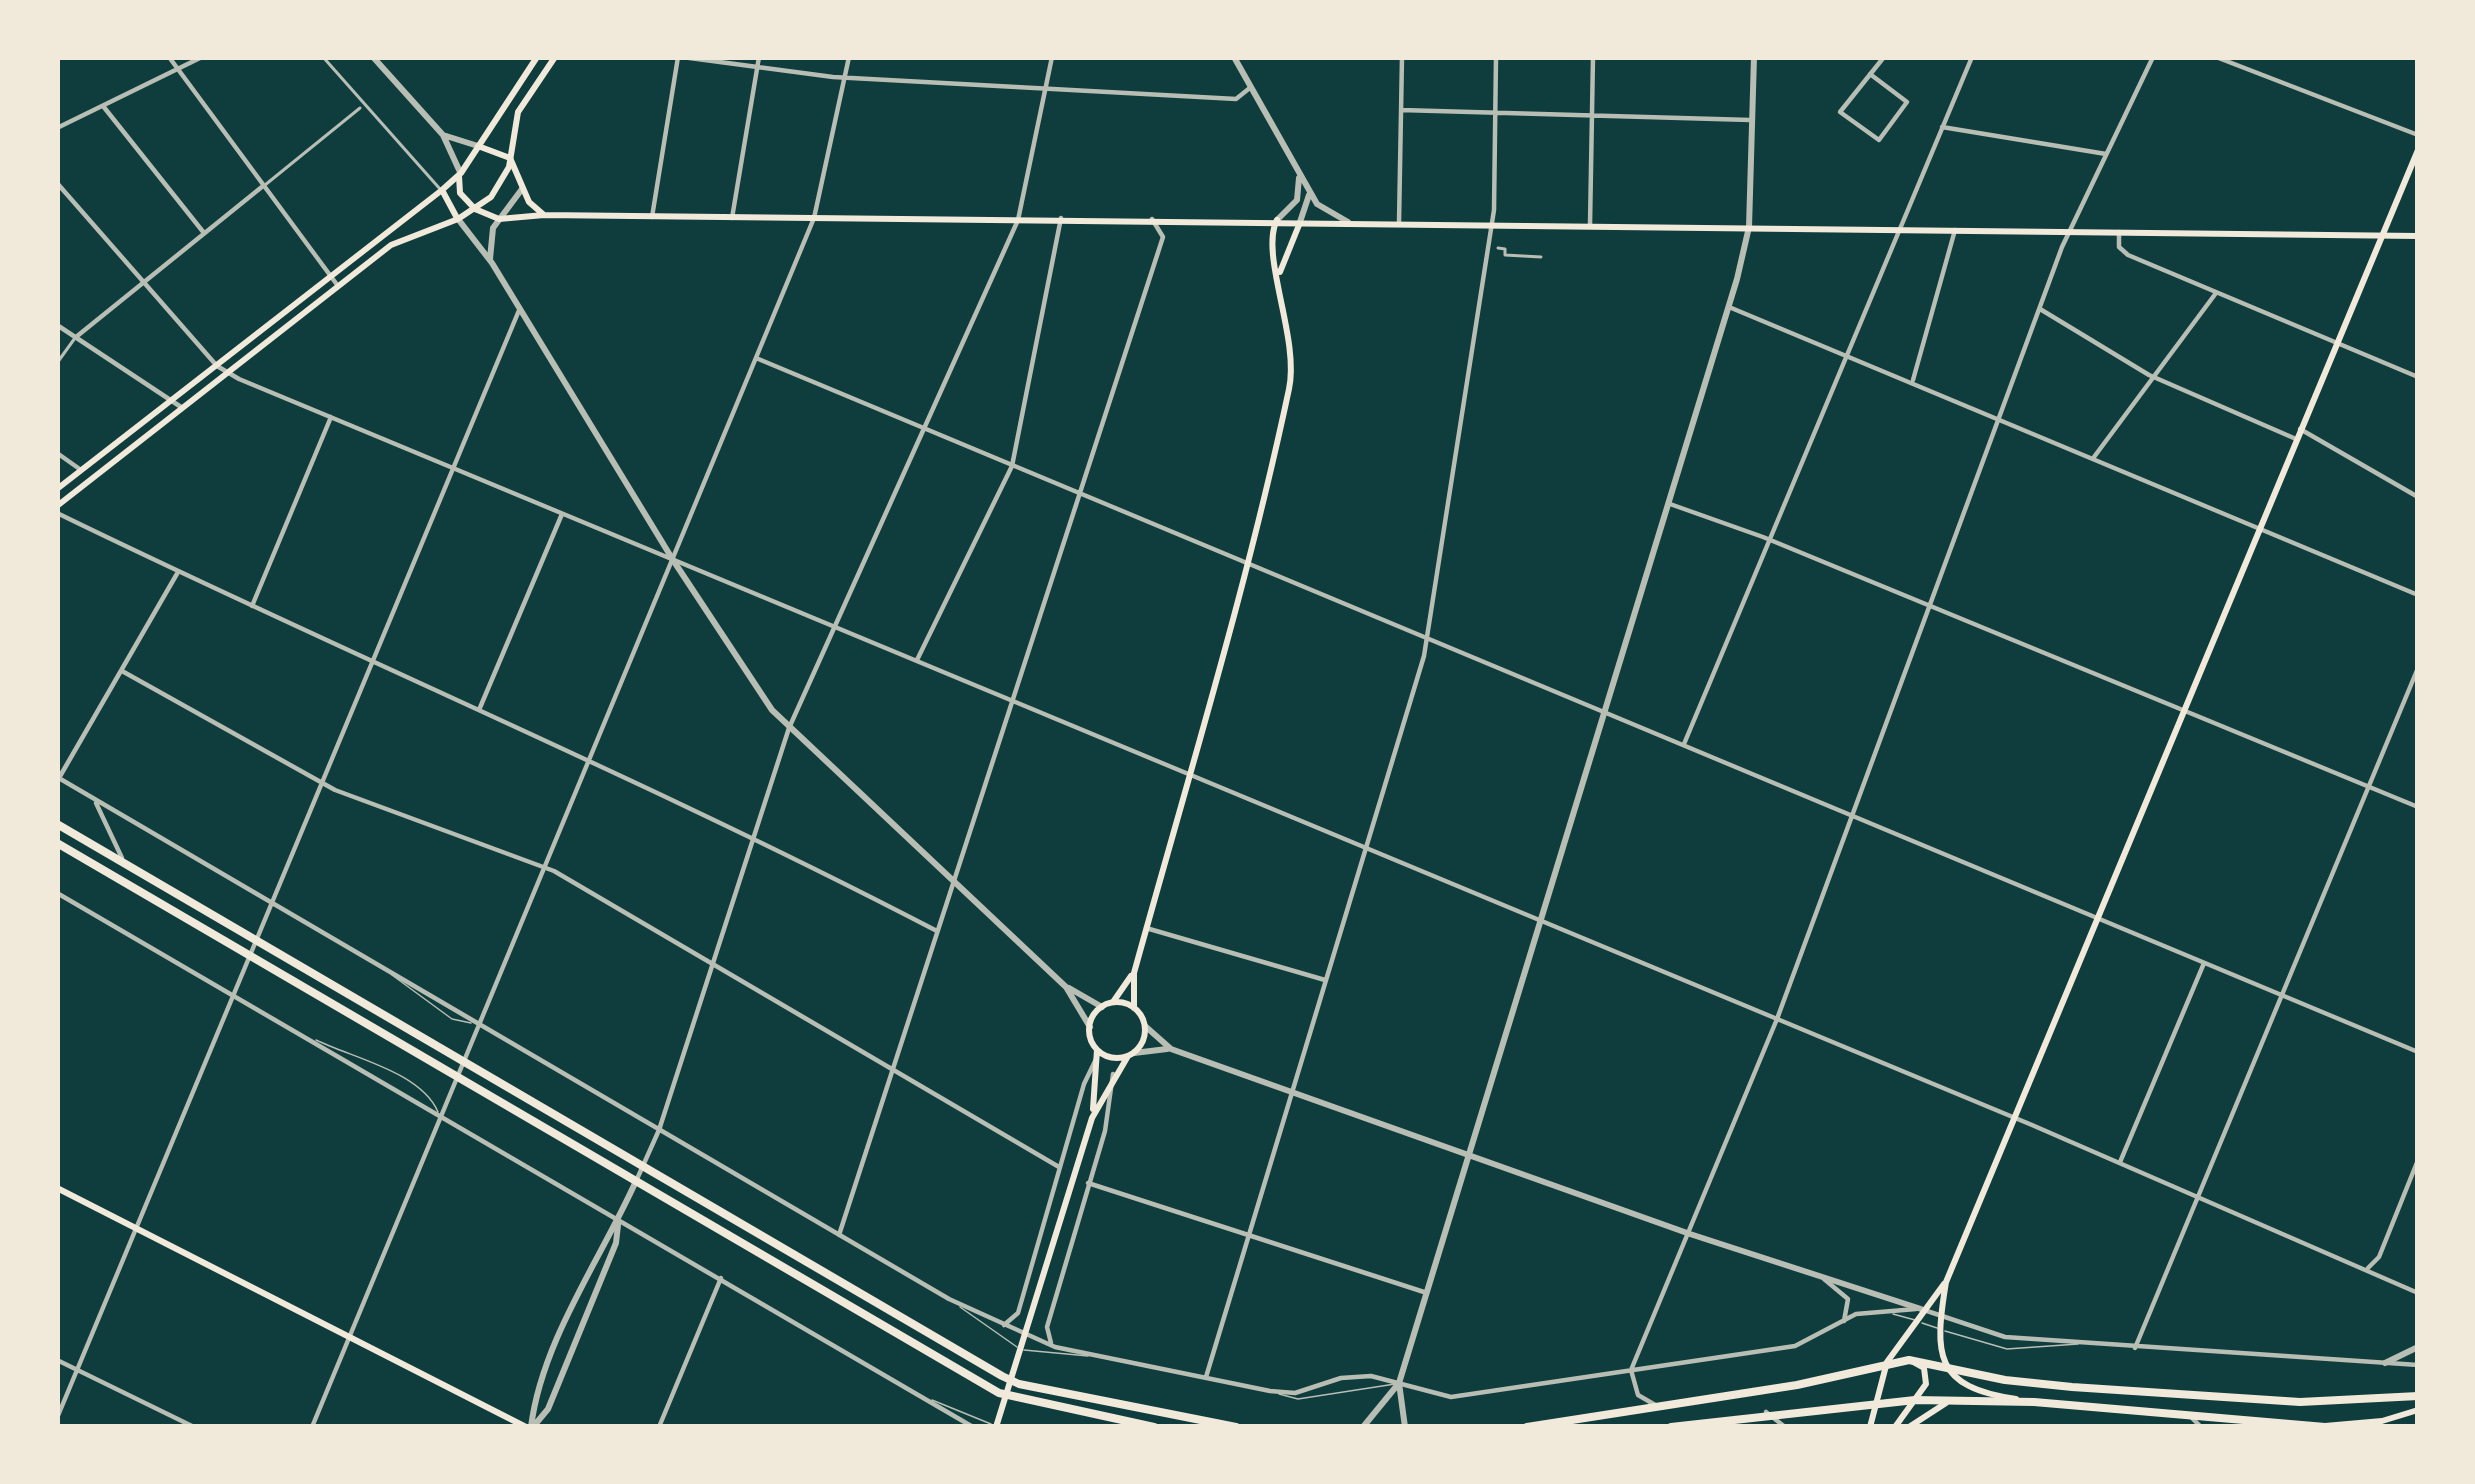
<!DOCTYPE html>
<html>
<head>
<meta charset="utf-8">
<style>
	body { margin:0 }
	#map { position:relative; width:2475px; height:1484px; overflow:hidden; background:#0f3d3e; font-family:Inter,sans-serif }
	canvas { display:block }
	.frame { position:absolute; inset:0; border:60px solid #f1e9da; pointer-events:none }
</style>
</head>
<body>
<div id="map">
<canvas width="2475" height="1484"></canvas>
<div class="frame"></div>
</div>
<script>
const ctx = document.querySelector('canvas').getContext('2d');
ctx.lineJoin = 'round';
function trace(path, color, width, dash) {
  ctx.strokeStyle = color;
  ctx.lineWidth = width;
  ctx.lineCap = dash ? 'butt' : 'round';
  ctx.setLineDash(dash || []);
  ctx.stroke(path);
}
const service = new Path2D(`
	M392,975L452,1019L471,1023
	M316,1040C353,1058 421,1072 438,1112
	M960,1307L1017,1347
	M1893,1314L1915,1320
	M1922,1323L1937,1328
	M1945,1331L2007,1349L2078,1344
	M1024,1350L1088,1356
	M1279,1394L1298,1399L1395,1384
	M932,1400L991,1424`);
const pedestrian = new Path2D(`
	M323,57L440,189
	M265,185L360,108
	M1498,248L1505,249V255L1541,257
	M57,363L75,338`);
const minor = new Path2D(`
	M169,57L338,286
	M682,57L833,77L1236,99L1251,87
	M2216,57L2418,135
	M1870,74L1907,102L1879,140L1840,112L1884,57
	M103,106L204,233
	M1401,110L1750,120
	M1942,127L2106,154
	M57,128L202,57
	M57,183L217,366L239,379L2032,1125L2418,1293
	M652,217L678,57
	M732,218L759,57
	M1399,223L1402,57
	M1590,225L1593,57
	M2119,232V247L2128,255L2418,377
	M1729,307L2418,595
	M2040,309L2149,375L2296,439
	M57,325L181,407
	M76,337L263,186
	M756,358L2418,1052
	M1913,380L1955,230
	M2300,429L2418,497
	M57,453L81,470
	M2094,457L2216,293
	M1670,504L1763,537L2418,807
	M57,513C348,655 647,780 935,930
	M252,606L331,417
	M917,660L1012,466L1061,218
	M122,671L335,790L554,871L1059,1167
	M479,710L562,514
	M1684,744L1972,57
	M57,777L949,1299L1055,1347L1270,1391L1295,1393L1341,1378L1371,1376L1451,1397L1795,1346L1856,1314L1916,1309
	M59,778L178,572
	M96,803L122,858
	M57,893L973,1427
	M1146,928L1325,980
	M2120,1162L2204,963
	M637,1179L659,1130L789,728L1018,220L1052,57
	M1088,1183L1427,1293
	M839,1235L1163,237L1152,219
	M2368,1268L2379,1257L2418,1160
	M1824,1279L1848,1299L1844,1321
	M1927,1311L2005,1337L2418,1365
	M1004,1325L1018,1313L1084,1084L1097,1057
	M1051,1343L1047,1327L1105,1131L1113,1074
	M2135,1348L2418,668
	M57,1360L194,1427
	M1631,1370L1777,1019L2062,247L2153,57
	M1631,1370L1638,1395L1657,1406
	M1206,1377L1424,656L1494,210L1496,57
	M1766,1412L1785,1427
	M57,1418L520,308
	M2192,1418L2201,1427
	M312,1427L814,218L849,57
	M659,1427L721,1278`);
const tertiary = new Path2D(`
	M373,57L443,135L460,172
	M1234,57L1317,204L1348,222
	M443,135L478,146
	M458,219L492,263L673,560L772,710L1066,987L1090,1027
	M1277,220L1297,200L1299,178
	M1299,225L1309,195
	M490,259L493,228L522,189
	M1069,988L1102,1007
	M1145,1026L1171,1049L1690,1234L1921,1309
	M1134,1053L1167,1049
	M2385,1363L2418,1347
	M1399,1383L1405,1427
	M531,1427C542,1340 601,1259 636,1181
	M533,1427L548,1409L616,1243L618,1225
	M1363,1427L1399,1383L1737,279L1749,227L1754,57`);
const secondary = new Path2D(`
	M510,158L529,202L544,215
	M475,209L499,219L544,215L2418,236
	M1280,272L1299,225
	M1113,1002L1131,976
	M1089 1030a28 28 0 1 1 56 0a28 28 0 1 1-56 0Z
	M1134,1008V973C1188,778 1247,587 1289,389C1300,338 1259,254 1277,220
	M1093,1109L1097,1050
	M57,1188L526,1427
	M996,1427L1092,1118L1128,1056`);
const primary = new Path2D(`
	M478,146L510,158
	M459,176L460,193L475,209
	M442,190L457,218
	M57,489L442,190L461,173L537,57
	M57,506L391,245L458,219L491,197L509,167L518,112L555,57
	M2016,1399C1934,1387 1934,1355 1946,1282L2418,150
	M2325,1426L2382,1421L2418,1410
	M1870,1427L1887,1362L1944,1284
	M1895,1427L1926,1384L1924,1368L1915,1363
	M1909,1427L1946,1403`);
const trunk = new Path2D(`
	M57,824L1002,1376L1019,1384L1236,1427
	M57,843L999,1393L1154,1427
	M1527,1427L1797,1385L1909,1360L2005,1380L2072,1387L2300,1402L2418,1396
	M1671,1427L1915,1400L2034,1402L2325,1427`);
trace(service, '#b8beb3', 1.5);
trace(pedestrian, '#b8beb3', 3);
trace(minor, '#b8beb3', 4.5);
trace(tertiary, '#b8beb3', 6);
trace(secondary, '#f1e9da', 6);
trace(primary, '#f1e9da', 6);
trace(trunk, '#f1e9da', 8);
</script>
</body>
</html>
